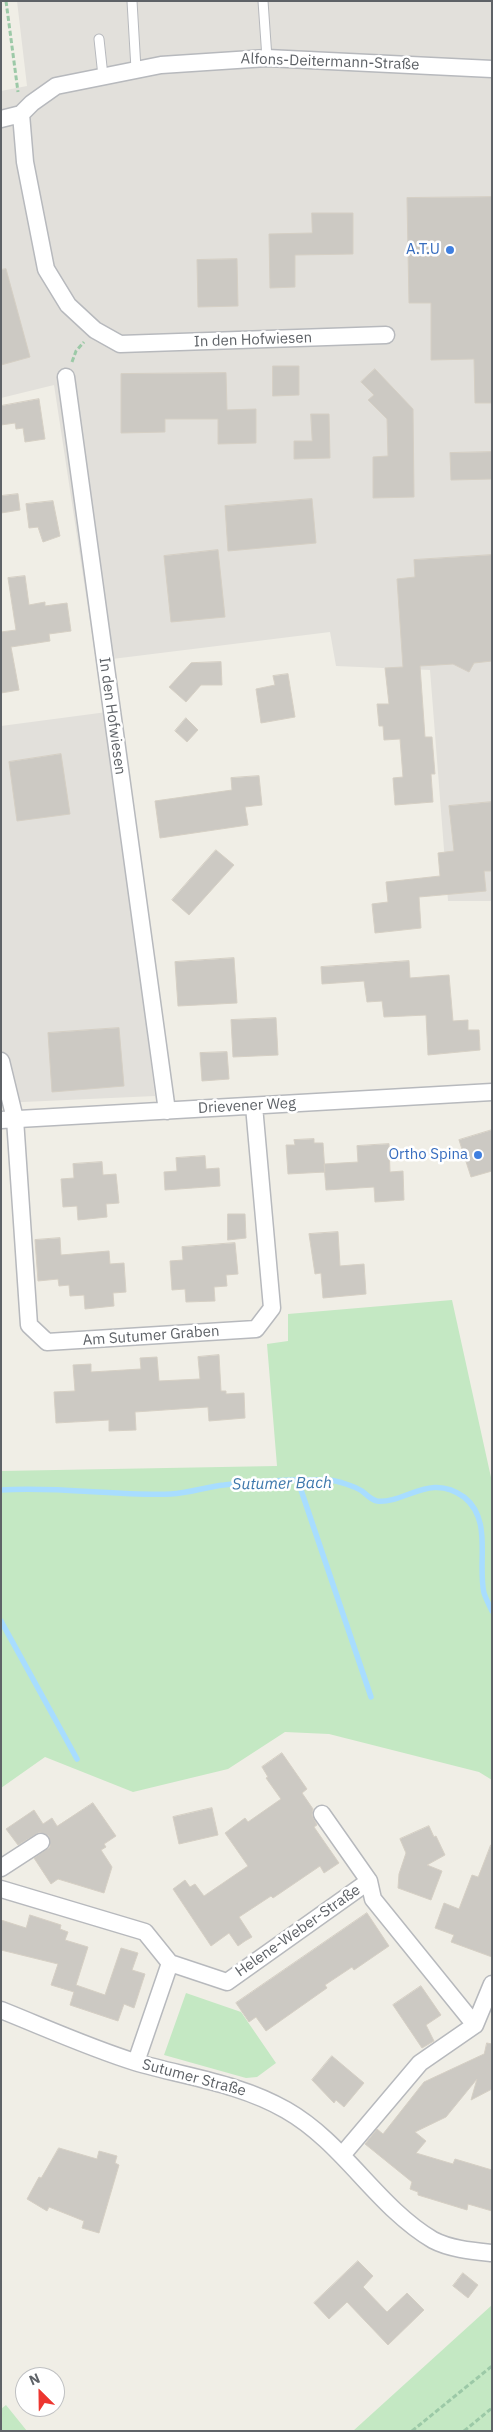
<!DOCTYPE html>
<html>
<head>
<meta charset="utf-8">
<style>
	body { margin:0 }
	#map { position:relative; width:493px; height:2432px; overflow:hidden; background:#f0eee6; font-family:"IBM Plex Sans",sans-serif }
	canvas { display:block }
	.frame { position:absolute; inset:0; border:2px solid #5e6267; pointer-events:none }
	.north { position:absolute; left:15px; top:2367px; width:50px; height:50px; box-sizing:border-box; background:#fff; border:1px solid #bfc0c2; border-radius:50%; rotate:337deg; font-size:14px; font-weight:700; line-height:20px; text-align:center; color:#5e6267 }
	.north::after { content:''; display:block; margin:auto; width:18px; height:22px; background:#ed3630; clip-path:polygon(50% 0,100% 100%,50% 72%,0 100%) }
</style>
</head>
<body>
<div id="map">
<canvas width="493" height="2432"></canvas>
<div class="frame"></div>
<div class="north">N</div>
</div>
<script>
const ctx = document.querySelector('canvas').getContext('2d');
ctx.lineJoin = 'round';
function fill(path, color) {
  ctx.fillStyle = color;
  ctx.fill(path, 'evenodd');
}
function trace(path, color, width, dash) {
  ctx.strokeStyle = color;
  ctx.lineWidth = width;
  ctx.lineCap = dash ? 'butt' : 'round';
  ctx.setLineDash(dash || []);
  ctx.stroke(path);
}
function write(font, color, halo, rows, align = 'center') {
  ctx.font = font + ' "IBM Plex Sans",sans-serif';
  ctx.lineWidth = 5;
  ctx.setLineDash([]);
  ctx.textBaseline = 'middle';
  ctx.strokeStyle = halo;
  ctx.fillStyle = color;
  for (const [text, x, y, turn = 0] of rows) {
    ctx.save();
    ctx.translate(x, y);
    ctx.rotate((+turn || 0) * Math.PI / 180);
    ctx.textAlign = isNaN(turn) ? turn : align;
    if (halo) ctx.strokeText(text, 0, 0);
    ctx.fillText(text, 0, 0);
    ctx.restore();
  }
}
const industrial = new Path2D(`
	M17,1H492V901H448L430,670L336,666L330,632L96,661L54,385L1,398V91L27,86Z
	M107,712L155,1096L1,1103V726Z`);
const green = new Path2D(`
	M452,1300L492,1482V1780L479,1772L329,1734L285,1732L228,1769L133,1792L45,1757L1,1788V1471L277,1466L267,1344L288,1341V1314Z
	M186,1993L241,2012L276,2063L257,2077L246,2078L164,2055Z
	M492,2305V2431H353Z
	M6,2405L27,2431H1V2409Z`);
const stream = new Path2D(`
	M298,1481L371,1697
	M1,1490C58,1486 115,1496 171,1494C189,1493 206,1487 224,1485C252,1481 300,1479 329,1480C338,1481 354,1486 362,1491C366,1494 371,1500 377,1501C405,1504 430,1472 464,1497C493,1520 477,1562 484,1593C486,1599 489,1605 492,1611
	M1,1621L77,1759`);
const building = new Path2D(`
	M492,197V403H475L474,359L431,360V303H409L407,198Z
	M312,213H353V254L295,255V287L270,288L269,234L312,233Z
	M237,259L238,306L198,307L197,260Z
	M6,269L30,357L1,365V270Z
	M273,366H299V395L273,396Z
	M375,369L413,409L414,497L373,498V457L388,456L387,419L368,400L374,395L361,382Z
	M226,373L227,410L256,409V443L218,444V419H165V432L121,433V374Z
	M39,399L45,439L25,442L23,428L16,429L15,423L1,425V406Z
	M311,414H329L330,458L294,459V441H312Z
	M492,452V479L451,480L450,453Z
	M18,494L20,510L1,513V496Z
	M312,499L316,543L228,551L225,506Z
	M53,501L60,536L43,542L38,527L29,528L26,504Z
	M218,550L225,617L171,622L164,556Z
	M492,555V661L474,663L469,672L453,664L420,666L425,737H432L435,774H431L433,802L395,805L393,778L403,777L400,739L384,740L383,726H379L377,704H389L385,668L403,667L397,579L415,577L414,560Z
	M25,576L29,605L45,602V606L67,603L71,631L49,634L50,641L11,647L19,690L1,693V632L16,630L8,578Z
	M221,662L222,685H201L186,702L169,687L191,663Z
	M288,674L295,717L261,723L256,689L275,685L273,676Z
	M186,718L198,730L187,742L175,731Z
	M61,754L70,814L17,821L9,762Z
	M259,776L262,805L245,807L248,825L160,838L155,801L232,790L231,778Z
	M492,802V871H484L486,891L419,897L421,928L375,933L372,904L388,902L386,882L440,876L438,853L454,851L449,806Z
	M216,850L234,865L189,915L172,900Z
	M234,958L237,1003L178,1006L175,962Z
	M409,961L410,978L449,975L453,1021L468,1020V1030H479L480,1050L428,1055L426,1015L384,1017L382,1001L367,1002L364,981L322,984L321,967Z
	M276,1018L278,1055L233,1057L231,1020Z
	M119,1028L124,1086L52,1092L48,1033Z
	M227,1052L229,1079L202,1081L200,1053Z
	M492,1130V1171L471,1177L459,1140Z
	M314,1139V1143H323L325,1172L288,1174L286,1145H295L294,1140Z
	M389,1144L390,1172L403,1171L404,1200L375,1202L374,1187L326,1190L324,1164L358,1162L357,1146Z
	M205,1156L206,1169L219,1168L220,1186L165,1190L164,1172L177,1171L176,1158Z
	M102,1162L103,1175L116,1174L119,1203L106,1204L107,1217L78,1220L77,1206L63,1207L61,1179L74,1178L73,1164Z
	M228,1214H245L246,1238L228,1240Z
	M338,1232L340,1266L364,1264L366,1294L323,1298L321,1273L315,1274L309,1234Z
	M60,1238L61,1255L109,1251L110,1264L124,1263L126,1292L113,1293L114,1306L85,1309L84,1295L70,1296L69,1285L59,1286L58,1279L38,1281L35,1240Z
	M235,1243L238,1274L226,1275L227,1286L214,1287L215,1301L186,1302L185,1289L172,1290L170,1261L183,1260L182,1247Z
	M219,1355L221,1391H226V1394L244,1393L245,1418L209,1421L208,1407L135,1412L136,1430L109,1431V1420L56,1423L54,1392L75,1391L73,1365L91,1364V1372L141,1369L140,1358L157,1357L159,1381L200,1379L198,1357Z
	M282,1753L307,1789L302,1793L313,1809L312,1815L317,1825L314,1827L339,1863L324,1873L320,1866L273,1898L271,1896L239,1917L252,1937L245,1941L238,1946L229,1933L211,1946L173,1889L185,1880L190,1887L195,1884L204,1896L248,1866L225,1833L245,1818L248,1822L281,1799L266,1778L268,1777L262,1767Z
	M93,1803L116,1836L104,1844L106,1847L101,1850L112,1867L104,1893L58,1879L51,1884L34,1858L50,1847L49,1836L40,1832L18,1845L6,1829L34,1810L43,1824L52,1818L57,1826Z
	M212,1808L218,1835L179,1844L173,1817Z
	M429,1826L434,1837L436,1836L445,1855L427,1865L442,1871L431,1900L398,1888L399,1874L406,1853L400,1839Z
	M491,1845H492V1957L451,1942L454,1935L435,1928L444,1903L459,1909L472,1875L478,1877Z
	M367,1913L389,1946L354,1970L352,1967L325,1985L327,1988L266,2031L256,2017L249,2022L236,2003Z
	M30,1915L61,1925L60,1929L68,1932L65,1940L88,1947L76,1985L105,1995L121,1948L138,1953L132,1970L145,1974L134,2008L124,2004L118,2021L70,2005L74,1992L51,1985L58,1964L1,1950V1920L26,1928Z
	M421,1986L441,2015L426,2025L434,2041L422,2048L393,2005Z
	M487,2043L492,2044V2089L471,2100L477,2079L446,2117L415,2132L426,2141L416,2153L453,2164L455,2159L492,2170V2211L468,2204L467,2210L418,2195V2192L410,2189L412,2182L365,2144L377,2129L383,2134L424,2082L484,2054Z
	M332,2056L364,2083L344,2107L336,2100L334,2103L312,2080Z
	M59,2148L97,2159L99,2151L117,2156L115,2163L119,2165L99,2233L82,2228L84,2221L49,2207L47,2211L27,2199L39,2177L41,2178Z
	M358,2261L373,2276L363,2287L387,2312L407,2293L424,2310L388,2345L347,2302L329,2319L314,2303Z
	M463,2273L478,2285L468,2298L453,2286Z`);
const path = new Path2D(`
	M6,1L18,92
	M72,362L76,351L84,342
	M412,2431L492,2366
	M464,2431L492,2408`);
const lane = new Path2D(`
	M132,1L136,69
	M263,1L267,58
	M99,39L103,76`);
const street = new Path2D(`
	M21,114L25,162L46,269L68,305L95,330L120,344L386,335
	M1,119L21,114L32,103L56,86L161,65L267,58L492,69
	M66,377L167,1111
	M1,1061L15,1119L29,1325L47,1342L256,1329L272,1308L254,1106
	M1,1120L492,1092
	M322,1814L369,1881
	M1,1868L41,1842
	M1,1889L145,1932L170,1963L227,1982L369,1881L373,1899L475,2025L420,2063L343,2154
	M1,2010C46,2028 90,2048 135,2062C186,2077 239,2083 286,2110C344,2143 376,2206 433,2240C450,2249 473,2251 492,2253
	M475,2025L492,1984
	M136,2062L170,1963`);
const markers = [
	[450,250,5,"#3f7fe0"],
	[478,1155,5,"#3f7fe0"]
];
const streetNames = [
	["Alfons-Deitermann-Straße",330,62,2],
	["In den Hofwiesen",253,340,-2],
	["In den Hofwiesen",112,716,82],
	["Drievener Weg",247,1106,-3],
	["Am Sutumer Graben",151,1336,-4],
	["Helene-Weber-Straße",298,1931,-35],
	["Sutumer Straße",194,2078,15]
];
const shopNames = [
	["A.T.U",440,250],
	["Ortho Spina",468,1155]
];
const waterNames = [
	["Sutumer Bach",282,1484,-1]
];
fill(industrial, '#e2e0db');
fill(green, '#c4e8c3');
trace(stream, '#a8ddff', 5.5);
fill(building, '#ccc9c3');
trace(building, '#d5cfc4', 1);
trace(lane, '#b7b9bd', 11);
trace(street, '#b7b9bd', 19);
trace(path, '#9cc9a7', 3, [5, 2.5]);
trace(lane, '#fff', 9);
trace(street, '#fff', 16);
for (const [x, y, r, color] of markers) {
  const dot = new Path2D();
  dot.arc(x, y, r, 0, 2 * Math.PI);
  ctx.fillStyle = color;
  ctx.fill(dot);
  trace(dot, '#fff', 2);
}
write('15px', '#5e6267', '#fff', streetNames);
write('15px', '#366cbe', '#fff', shopNames, 'right');
write('italic 16px', '#3e78ac', '#fff', waterNames);
</script>
</body>
</html>
